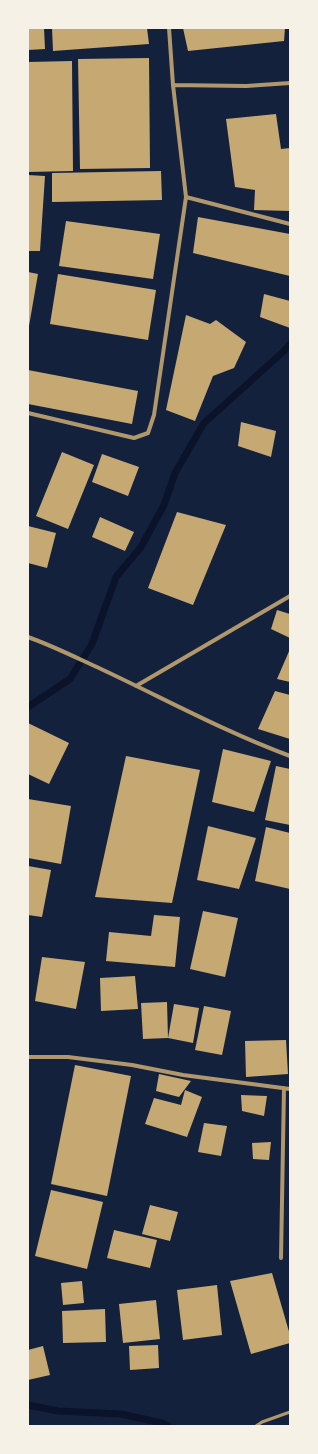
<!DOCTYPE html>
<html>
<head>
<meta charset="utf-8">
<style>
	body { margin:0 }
	#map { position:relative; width:318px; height:1454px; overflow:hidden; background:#14213d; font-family:"Nunito Sans",sans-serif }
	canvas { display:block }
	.frame { position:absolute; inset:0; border:29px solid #f6f1e7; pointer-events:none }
</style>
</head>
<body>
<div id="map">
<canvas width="318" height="1454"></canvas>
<div class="frame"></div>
</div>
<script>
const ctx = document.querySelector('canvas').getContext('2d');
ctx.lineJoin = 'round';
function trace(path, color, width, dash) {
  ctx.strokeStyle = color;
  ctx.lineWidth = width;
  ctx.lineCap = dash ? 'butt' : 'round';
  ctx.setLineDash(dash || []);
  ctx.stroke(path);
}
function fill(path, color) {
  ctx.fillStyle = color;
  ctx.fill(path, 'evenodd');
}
const stream = new Path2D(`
	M28,707L70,679L92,644L116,577L141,547L164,505L175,473L204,423L284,351L290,344
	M28,1405L58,1411L121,1414L162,1423L168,1426`);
const building = new Path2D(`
	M28,28H44L45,49L28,50Z
	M52,28H147L149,44L53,51Z
	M183,28H285L284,41L188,51Z
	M149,58L150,168L80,169L78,59Z
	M72,61L73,171L28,172V62Z
	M276,114L281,149L290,148V211L254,210L255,190L235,187L226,119Z
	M161,171L162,200L52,202V173Z
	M28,175L45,176L40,251H28Z
	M198,217L290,234V276L193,253Z
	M66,221L160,234L153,279L59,266Z
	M28,272L38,274L29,326H28Z
	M58,274L156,290L148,340L50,324Z
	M264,294L290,301V328L260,317Z
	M186,315L210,324L216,320L246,342L234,368L213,376L195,421L166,410Z
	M28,370L138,391L132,424L28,404Z
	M241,422L276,431L271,457L238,446Z
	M62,452L94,465L68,529L36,516Z
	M102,454L139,467L128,496L92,482Z
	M177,512L226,525L193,605L148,588Z
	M100,517L134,532L125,551L92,537Z
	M28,526L56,533L47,568L28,563Z
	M277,610L290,614V638L271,629Z
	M290,649V682L277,679Z
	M275,691L290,695V739L258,729Z
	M28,723L69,743L49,784L28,774Z
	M223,749L271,761L254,812L212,802Z
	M126,756L200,770L172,903L95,897Z
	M276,766L290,769V825L265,820Z
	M28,799L71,806L61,864L28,858Z
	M208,826L256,838L239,889L197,880Z
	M266,827L290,833V889L255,881Z
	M28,866L51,870L42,917L28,915Z
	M203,911L238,918L225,977L190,969Z
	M154,915L180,917L175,967L106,961L109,932L151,936Z
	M42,957L85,962L76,1009L35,1001Z
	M135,976L138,1009L101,1011L100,978Z
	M167,1002L168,1038L174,1004L199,1008L193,1043L168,1038L143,1039L141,1003Z
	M204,1006L231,1011L222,1055L195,1050Z
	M286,1040L288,1074L246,1077L245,1041Z
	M75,1065L131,1076L107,1196L51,1184Z
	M159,1074L191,1081L179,1097L156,1091Z
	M185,1090L202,1097L187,1137L145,1124L154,1098L181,1105Z
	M241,1095L267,1096L264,1116L242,1111Z
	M204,1123L227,1126L221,1156L198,1152Z
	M271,1142L269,1160L253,1159L252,1143Z
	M51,1190L103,1202L87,1269L35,1256Z
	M150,1205L178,1212L170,1241L142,1234Z
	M114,1230L157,1240L150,1268L107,1258Z
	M272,1273L290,1335V1343L251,1354L230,1281Z
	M82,1281L84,1303L63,1305L61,1283Z
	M217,1285L222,1335L183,1340L177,1290Z
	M156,1300L160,1339L123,1343L119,1304Z
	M105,1309L106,1342L63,1343L62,1311Z
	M158,1345L159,1368L130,1370L129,1346Z
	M43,1346L50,1375L28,1380V1350Z`);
const service = new Path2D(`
	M256,1426L262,1422L290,1412`);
const minor = new Path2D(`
	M173,85L246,86L290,83
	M186,197L290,224
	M28,413L134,438L148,433L154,415L186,197L173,85L169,28
	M28,637C53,646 77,658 101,669C163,698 225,732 290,756
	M136,686L290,596
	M28,1057H68L132,1065L183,1075L290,1089
	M281,1258L284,1088`);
trace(stream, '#0b132b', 7);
fill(building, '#c6a872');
trace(service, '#b1986c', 3);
trace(minor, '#b1986c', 4);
</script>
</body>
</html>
